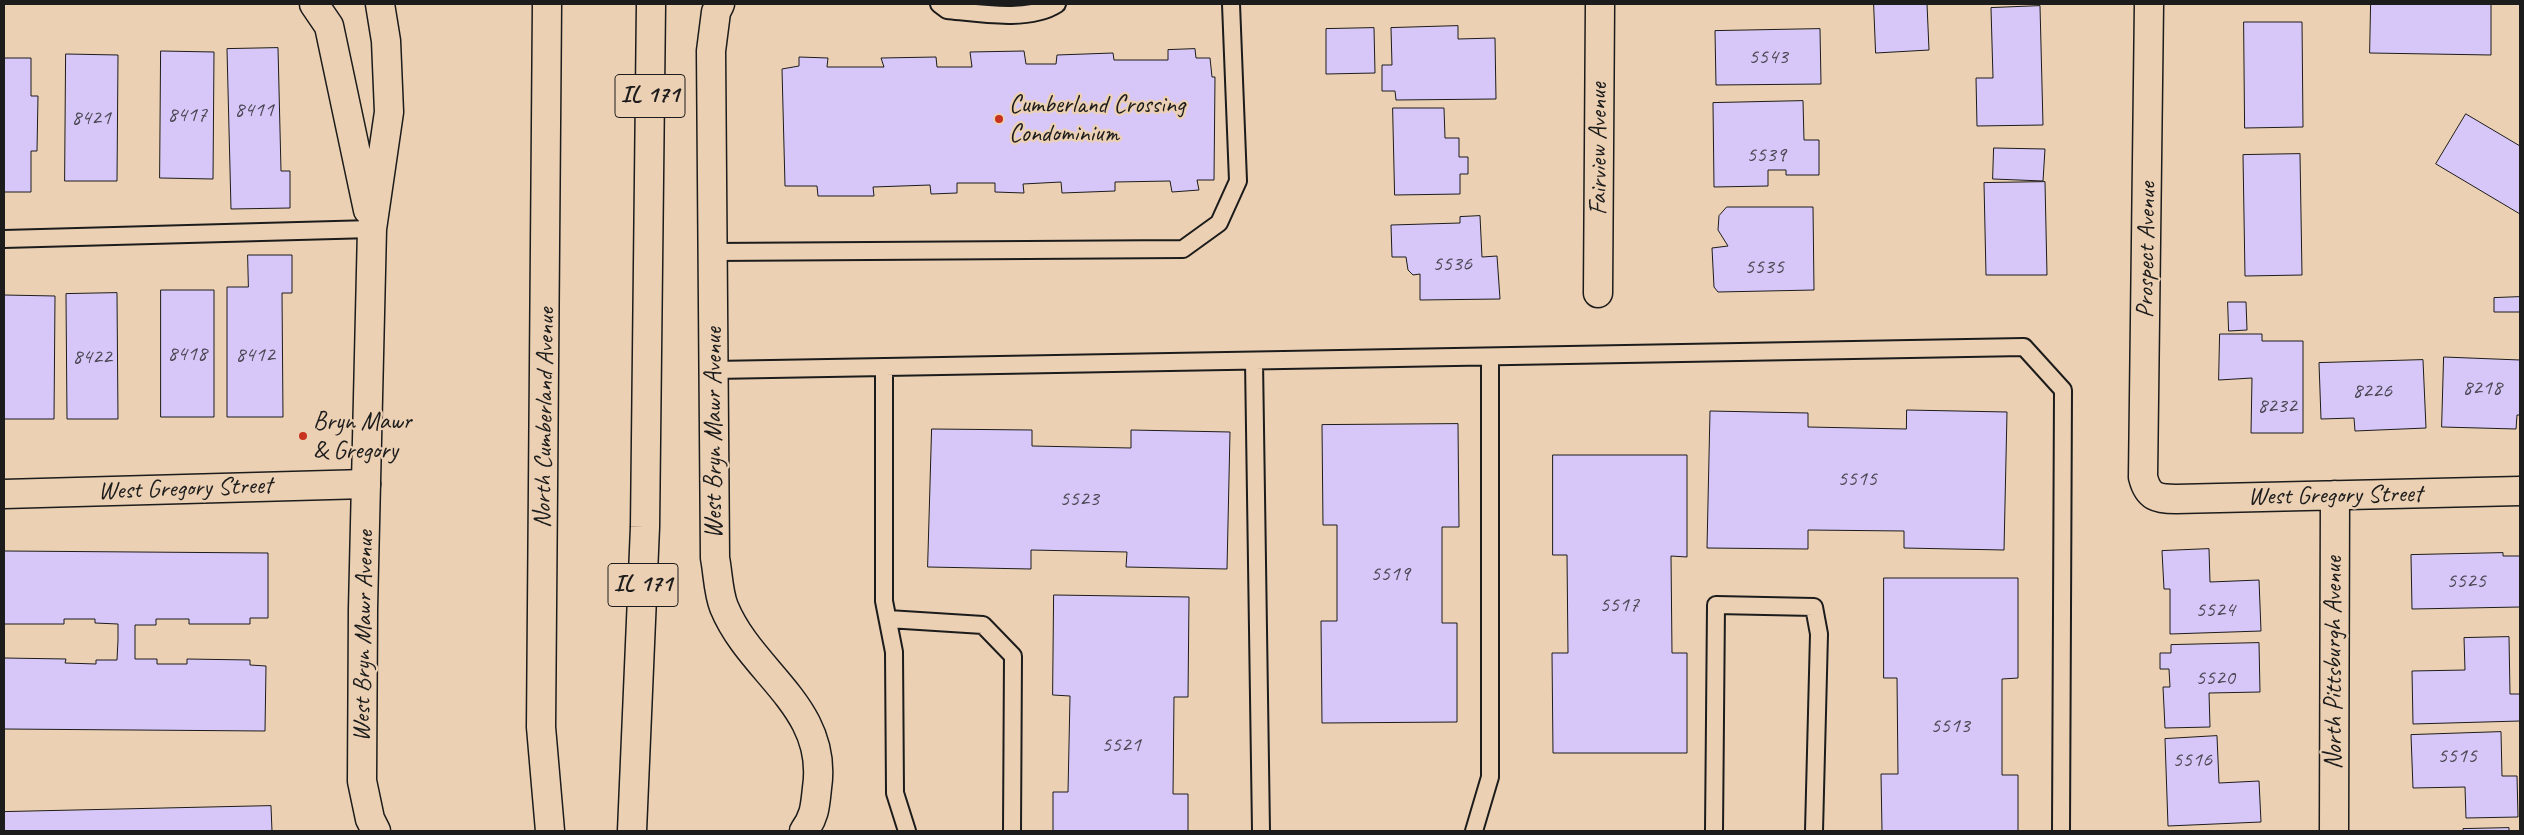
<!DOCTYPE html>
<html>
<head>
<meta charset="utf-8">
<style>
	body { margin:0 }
	#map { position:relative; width:2524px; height:835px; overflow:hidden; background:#ecd0b3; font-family:Caveat,sans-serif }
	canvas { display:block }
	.frame { position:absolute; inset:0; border:5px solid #1c1c1c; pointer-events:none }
</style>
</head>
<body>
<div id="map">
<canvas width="2524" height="835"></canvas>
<div class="frame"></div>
</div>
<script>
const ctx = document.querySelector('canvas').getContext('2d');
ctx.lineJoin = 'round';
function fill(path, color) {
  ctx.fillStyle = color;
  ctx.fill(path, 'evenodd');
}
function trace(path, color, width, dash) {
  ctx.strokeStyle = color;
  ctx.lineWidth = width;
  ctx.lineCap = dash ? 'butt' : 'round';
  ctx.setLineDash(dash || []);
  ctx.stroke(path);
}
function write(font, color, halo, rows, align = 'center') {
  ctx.font = font + ' Caveat,sans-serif';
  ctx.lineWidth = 4.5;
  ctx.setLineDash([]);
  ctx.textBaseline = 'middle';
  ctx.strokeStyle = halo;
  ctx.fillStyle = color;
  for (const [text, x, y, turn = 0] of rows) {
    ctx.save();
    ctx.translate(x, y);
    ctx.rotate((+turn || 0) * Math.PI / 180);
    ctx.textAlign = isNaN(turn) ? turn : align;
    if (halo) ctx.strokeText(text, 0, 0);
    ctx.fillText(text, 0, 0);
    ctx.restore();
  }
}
const building = new Path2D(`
	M1874,4H1927L1929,50L1876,53Z
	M2371,4H2491V55L2370,53Z
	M2040,6L2043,125L1977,126L1976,78H1993L1991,8Z
	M2244,22H2302L2303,127L2245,128Z
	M1458,26V39L1495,38L1496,99L1396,100L1395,91H1382V65H1392L1391,28Z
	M1374,28L1375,73L1326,74V29Z
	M1820,29L1821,84L1716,85L1715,31Z
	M278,48L281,171H290V208L231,209L227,49Z
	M1195,49L1196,58H1210L1212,77H1215L1214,180H1197L1199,190L1172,192L1170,181L1115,182V191L1062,193L1061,182L1023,184L1024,193L995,192V183H957V193L931,194L930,185L873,187L874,196H818L817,186H785L782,69L799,66V57L828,58L827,67H884L881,58L936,57L937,67H972L970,52L1024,51L1026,64H1056L1057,55L1113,53L1114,60H1168V50Z
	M161,51L214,52L213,179L160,178Z
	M66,54L118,55L117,181H65Z
	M4,58H31V96H38L37,151H31V192H4Z
	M1803,101L1804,140H1819V175H1786V170H1768V186L1714,187L1713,103Z
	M1393,108H1444L1445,138H1459V157H1468V174H1460V194L1395,195Z
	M2466,114L2520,146V214L2436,164Z
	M1994,148L2045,149L2043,181L1993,179Z
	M2300,154L2302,275L2245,276L2243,155Z
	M2045,182L2047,275H1986L1984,183Z
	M1727,207H1813L1814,290L1718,292L1714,287L1712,248L1728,246L1718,230L1719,216Z
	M1480,216L1482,257L1497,256L1500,299L1420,300V274L1413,275L1408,270L1406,257H1392L1391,225L1460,223V217Z
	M248,255H292V293H282L283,417H227V287H248Z
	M161,290H214V417H161Z
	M117,293L118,419H67L66,294Z
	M4,295L55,296L54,419H4Z
	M2520,297V312H2494V298Z
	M2228,302H2246L2247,330L2229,331Z
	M2220,334H2262V341H2303V433H2251L2252,378L2219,380Z
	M2444,357L2520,360V415H2517L2516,429L2442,427Z
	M2423,360L2426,428L2355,431L2354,418L2321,419L2319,363Z
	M1907,410L2007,412L2004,550L1904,548V531L1808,530V549L1707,548L1710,411L1808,413V427L1906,429Z
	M1458,424L1459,527H1442V623H1457V722L1322,723L1321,621H1337V525H1323L1322,425Z
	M932,429L1032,430V446L1131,448V430L1230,432L1227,569L1126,567L1127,552L1031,550V569L928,567Z
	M1553,455H1687V557L1671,556L1672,653H1687V753H1553L1552,653H1568L1567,555H1553Z
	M2209,549L2210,582L2259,580L2261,631L2170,634V589H2164L2162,551Z
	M4,551L268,553V618H250V624H189V619H156V625H135V659H157V664H187V659L250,660V665L266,666L265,731L4,729V658L66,659L65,663L96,664V660H117L118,640V624L95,623V619H64V624H4Z
	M2503,553V556H2520V607L2412,609L2411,555Z
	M1884,578H2018V678L2002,679V775H2018V831H1882L1881,774H1898L1897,678H1884Z
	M1054,595L1189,597L1188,697H1174L1173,794H1188V831H1053V792H1068L1070,696L1053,695Z
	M2509,637L2510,694H2520V721L2413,724L2412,671L2465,670L2464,638Z
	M2259,643L2260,692L2209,693L2210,727L2165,728L2163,687H2170L2169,669H2160V653H2171V645Z
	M2501,732L2502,776H2517L2518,817L2466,818L2465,787L2413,788L2411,735Z
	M2217,736L2219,783L2259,781L2261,822L2168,826L2165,739Z
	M271,806L272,831H4V812Z
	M2509,828V831H2463V829Z`);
const lane = new Path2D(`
	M939,4L947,10C978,13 1030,22 1057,4
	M4,239L372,229
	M713,252L1183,249L1219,223L1238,181L1231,4
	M1254,361L1261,831
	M884,367V601L894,652L895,793L907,831
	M714,370L2024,347L2063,390L2061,831
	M888,619L983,625L1013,656L1012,831
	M1474,831L1490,777V357
	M1714,831L1716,605L1814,607L1819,634L1814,831`);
const street = new Path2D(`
	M2149,4L2143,477C2148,497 2157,499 2176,499L2520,491
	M1598,293L1600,4
	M4,494L366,484
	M2334,831L2335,495`);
const secondary = new Path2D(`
	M314,4L329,26L368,210
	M720,4L716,12L711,51L715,558C718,573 718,592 724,607C751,673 829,707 817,788C815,806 815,816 804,831
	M376,831L370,819L362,781L363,609L372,229L389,112L386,41L380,4`);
const primary = new Path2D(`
	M547,4L541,727L550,831
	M632,831L645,527L651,4`);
const markers = [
	[999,119,5,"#c8321e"],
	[303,436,5,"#c8321e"]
];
const numberNames = [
	["5543",1768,57],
	["8411",254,110],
	["8417",187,115],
	["8421",91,118],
	["5539",1766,155],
	["5536",1452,264],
	["5535",1764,267],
	["8418",187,354],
	["8412",255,355],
	["8422",92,357],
	["8218",2482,388],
	["8226",2372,391],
	["8232",2277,406],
	["5515",1857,479],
	["5523",1079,499],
	["5519",1390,574],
	["5525",2466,581],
	["5517",1619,605],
	["5524",2215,610],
	["5520",2215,678],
	["5513",1950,726],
	["5521",1121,745],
	["5515",2457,756],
	["5516",2192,760]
];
const shields = [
	[650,96,70],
	[643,585,70]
];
const shieldNames = [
	["IL 171",650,96],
	["IL 171",643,585]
];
const poiNames = [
	["Cumberland Crossing",1009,105],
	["Condominium",1009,134],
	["Bryn Mawr",313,422],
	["& Gregory",313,451]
];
const streetNames = [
	["Fairview Avenue",1599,149,-90],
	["Prospect Avenue",2147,250,-89],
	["North Cumberland Avenue",545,418,-89],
	["West Bryn Mawr Avenue",714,433,-90],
	["West Gregory Street",185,489,-2],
	["West Gregory Street",2335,496,-1],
	["West Bryn Mawr Avenue",364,636,-89],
	["North Pittsburgh Avenue",2334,663,-90]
];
fill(building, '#d7c7f8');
trace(building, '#1c1c1c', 1);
trace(lane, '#1c1c1c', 20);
trace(street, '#1c1c1c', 31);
trace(secondary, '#1c1c1c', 31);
trace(primary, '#1c1c1c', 31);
trace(lane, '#ecd0b3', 16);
trace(street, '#ecd0b3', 28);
trace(secondary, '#ecd0b3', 28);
trace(primary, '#ecd0b3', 28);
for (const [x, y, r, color] of markers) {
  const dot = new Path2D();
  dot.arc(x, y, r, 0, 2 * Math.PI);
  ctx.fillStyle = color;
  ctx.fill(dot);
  trace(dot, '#ecd0b3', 2);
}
write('22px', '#4b4753', null, numberNames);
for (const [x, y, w] of shields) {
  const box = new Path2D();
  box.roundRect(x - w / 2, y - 21.5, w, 43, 4);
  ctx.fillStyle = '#ecd0b3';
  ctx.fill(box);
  trace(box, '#1c1c1c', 1);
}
write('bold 24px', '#1c1c1c', null, shieldNames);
write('25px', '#1c1c1c', '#ecd0b3', poiNames, 'left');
write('25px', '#1c1c1c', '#ecd0b3', streetNames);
</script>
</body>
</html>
